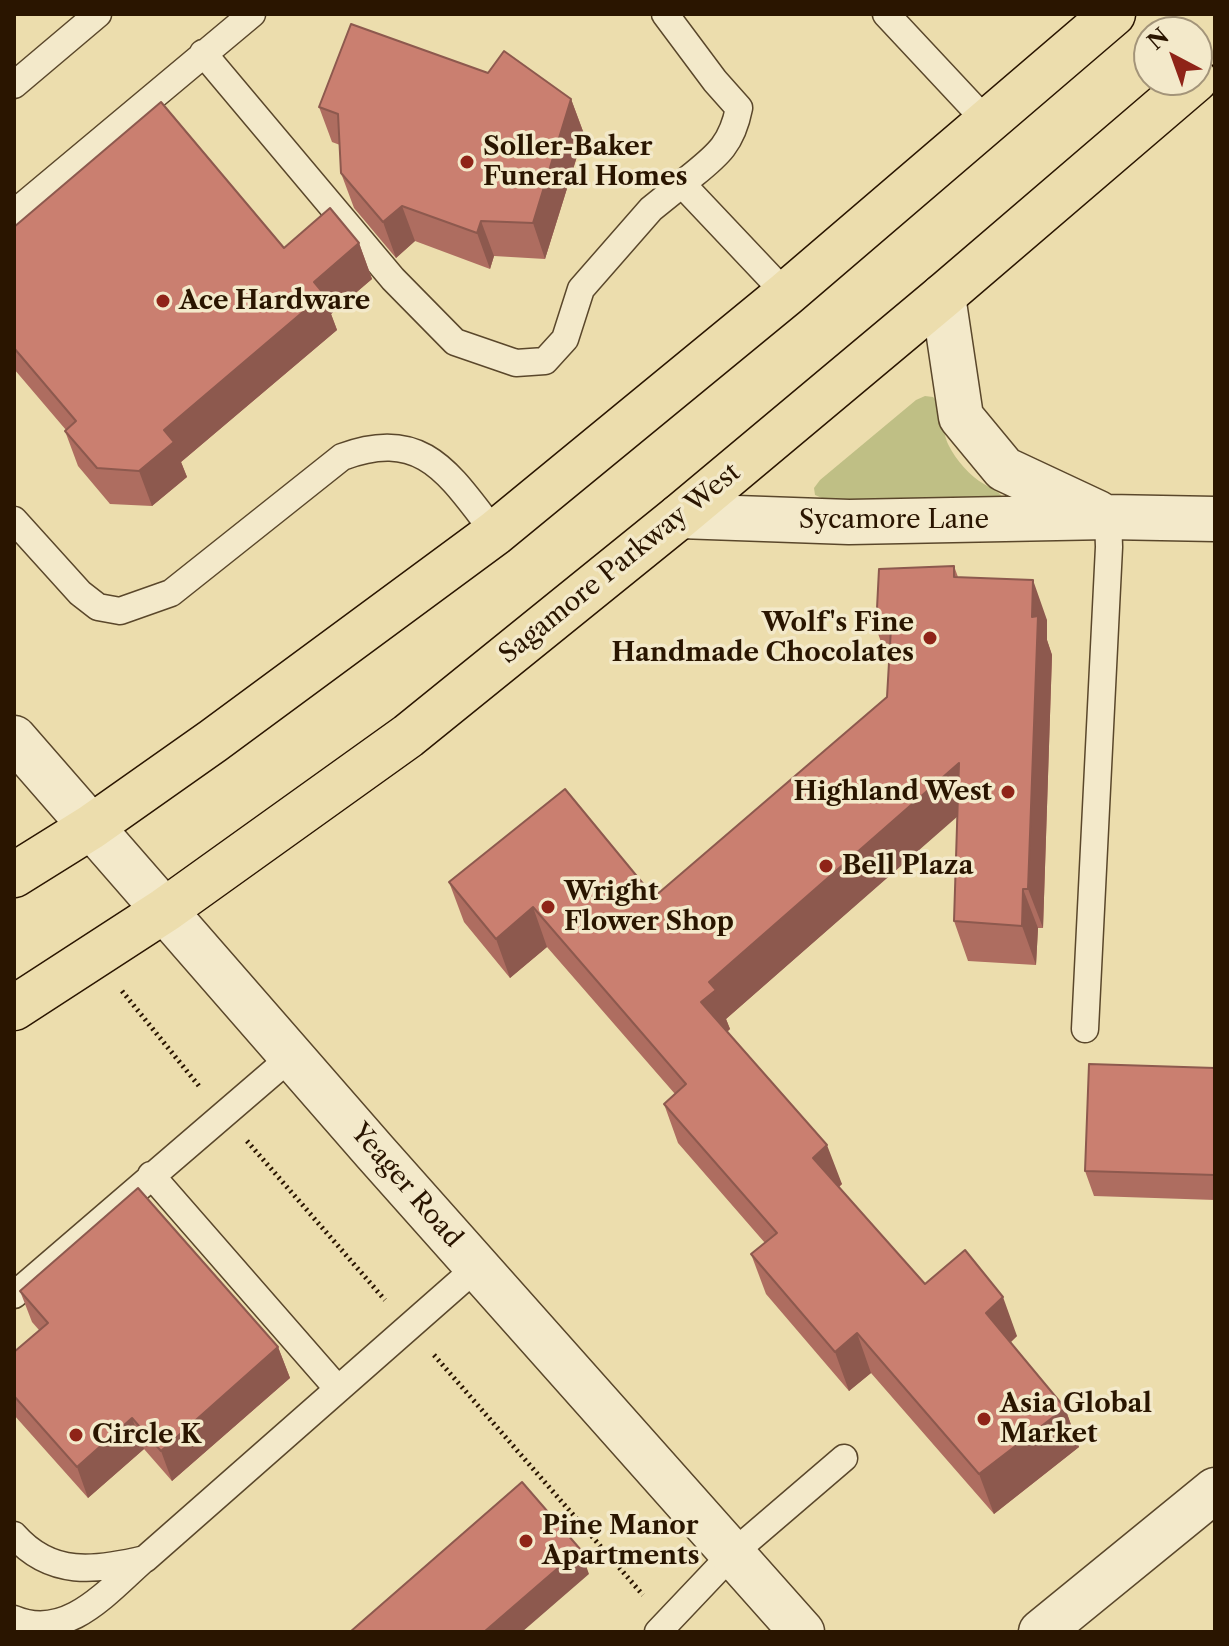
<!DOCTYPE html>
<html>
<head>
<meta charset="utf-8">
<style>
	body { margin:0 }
	#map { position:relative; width:1229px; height:1646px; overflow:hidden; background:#ecddad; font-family:"Libre Caslon Text",serif }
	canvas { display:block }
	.frame { position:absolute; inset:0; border:16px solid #2a1500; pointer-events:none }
	.north { position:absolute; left:1133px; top:16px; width:80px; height:80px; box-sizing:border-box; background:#f3e9ca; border:2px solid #a39479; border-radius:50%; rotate:319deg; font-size:22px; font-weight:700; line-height:32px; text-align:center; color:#2a1500 }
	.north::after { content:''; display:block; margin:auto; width:28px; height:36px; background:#8f2418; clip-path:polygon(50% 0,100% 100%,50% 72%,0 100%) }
</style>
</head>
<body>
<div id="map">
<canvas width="1229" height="1646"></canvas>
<div class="frame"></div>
<div class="north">N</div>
</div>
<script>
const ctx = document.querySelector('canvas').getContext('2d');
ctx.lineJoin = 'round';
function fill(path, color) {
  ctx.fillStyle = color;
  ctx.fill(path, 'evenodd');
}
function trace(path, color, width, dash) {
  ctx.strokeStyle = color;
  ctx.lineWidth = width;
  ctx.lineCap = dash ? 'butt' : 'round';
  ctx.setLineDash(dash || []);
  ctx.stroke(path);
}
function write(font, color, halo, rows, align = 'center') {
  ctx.font = font + ' "Libre Caslon Text",serif';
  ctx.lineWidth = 7;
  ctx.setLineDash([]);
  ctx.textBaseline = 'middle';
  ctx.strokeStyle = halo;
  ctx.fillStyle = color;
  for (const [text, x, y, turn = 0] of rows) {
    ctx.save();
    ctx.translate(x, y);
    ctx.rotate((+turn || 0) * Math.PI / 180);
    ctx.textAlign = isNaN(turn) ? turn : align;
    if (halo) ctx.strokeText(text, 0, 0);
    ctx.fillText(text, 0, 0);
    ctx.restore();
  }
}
const green = new Path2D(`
	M925,396L933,397C945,409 941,431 949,446C956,460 970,476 984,484C992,489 999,491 1004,499L996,508L822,498L815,495L814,488L820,480L916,400Z`);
const path = new Path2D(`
	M122,991L199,1086
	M247,1141L385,1300
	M434,1355L643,1595`);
const service = new Path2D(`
	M665,14L715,81L739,108C731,149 713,158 682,184L786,294
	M886,14L986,121
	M203,53L393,279L455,342L516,363L545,361L565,339L581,289L651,209L682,184
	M14,85L98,14
	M14,213L252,14
	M14,520L80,593L98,607L120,611L171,593L342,457C424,426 450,476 495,533
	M1085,1029L1109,547L1108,517
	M151,1175L337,1388
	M14,1295L292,1056
	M14,1535C51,1577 95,1571 145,1559L477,1267
	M14,1619C66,1641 106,1593 142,1561
	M658,1632L732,1554L844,1458`);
const minor = new Path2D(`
	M943,296L961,417L1004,469L1098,513
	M680,516L849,522L1108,517L1215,519
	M1041,1632L1215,1490`);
const tertiary = new Path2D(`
	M14,738L375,1152L802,1632`);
const trunk = new Path2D(`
	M14,875L91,827L213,741L495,533L786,294L1113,14
	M14,1008L165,910L408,736L680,516L943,296L1195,80`);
const wall = new Path2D(`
	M488,73L571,99L584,134L545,259L494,256L490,269L415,241L396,258L354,208L341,173L340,145L332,142L319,107Z
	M14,227L284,248L359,243L372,279L331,314L337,330L181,462L187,477L152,506L110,504L78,466L65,431L66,430L14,369Z
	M954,566L958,577L1047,620V640L1052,655L1043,928H1038L1036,965L968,961L954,921L957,816L726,1019L730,1029L727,1032L842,1184L839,1187L925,1284L1017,1336L1010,1343L1065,1408L1079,1447L994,1514L871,1373L849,1391L766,1294L751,1254L765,1243L678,1143L664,1104L675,1094L547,947L510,978L464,922L449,882L654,897L887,697L889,664L876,628Z
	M1215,1068V1200L1094,1196L1085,1171Z
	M20,1291L278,1347L290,1378L172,1481L144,1449L88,1498L14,1415V1352L39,1330L32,1322Z`);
const shadedWall = new Path2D(`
	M571,99L584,134L545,259L533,223Z
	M402,206L415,241L396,258L383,222Z
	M481,221L494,256L490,269L477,233Z
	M359,243L372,279L331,314L337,330L181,462L187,477L152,506L139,471L164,430L314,282Z
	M1033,580L1047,620V640L1052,655L1043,928L1028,889Z
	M959,763L974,802L726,1019L730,1029L715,1042L701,1002L709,982Z
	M1023,889L1038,928L1036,965L1022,926Z
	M533,907L547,947L510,978L496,939Z
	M827,1145L842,1184L827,1197L813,1158Z
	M1003,1297L1017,1336L1000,1352L986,1313Z
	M857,1333L871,1373L849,1391L835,1352Z
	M278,1347L290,1378L172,1481L161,1451Z
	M1065,1408L1079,1447L994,1514L979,1474Z
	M132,1418L144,1449L88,1498L77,1467Z
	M580,1549L589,1574L522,1632H484Z`);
const building = new Path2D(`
	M351,24L488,73L504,51L571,99L533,223L481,221L477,233L402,206L383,222L341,173L338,114L319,107Z
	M161,102L284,248L330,208L359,243L314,282L324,294L164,430L174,442L139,471L97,468L65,431L76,421L14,348V227Z
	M954,566V577L1033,580L1032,617L1038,616L1028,889H1023L1022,926L954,921L959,763L709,982L716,990L701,1002L827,1145L813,1158L925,1284L965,1250L1003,1297L986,1313L1065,1408L979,1474L857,1333L835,1352L751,1254L777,1233L664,1104L686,1084L533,907L496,939L449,882L565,789L654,897L887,697L891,628H876L879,569Z
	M1089,1064L1215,1068V1175L1085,1171Z
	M138,1188L278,1347L161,1451L132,1418L77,1467L14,1396V1352L48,1323L20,1291Z
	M522,1482L580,1549L484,1632H350Z`);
const markers = [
	[467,162,8,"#8f2418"],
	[163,301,8,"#8f2418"],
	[930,638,8,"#8f2418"],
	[1008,792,8,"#8f2418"],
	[826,866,8,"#8f2418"],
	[548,907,8,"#8f2418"],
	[984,1419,8,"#8f2418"],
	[76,1435,8,"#8f2418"],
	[526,1541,8,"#8f2418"]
];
const poiNames = [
	["Soller-Baker",483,147],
	["Funeral Homes",483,177],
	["Ace Hardware",179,301],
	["Wolf's Fine",914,623,"right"],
	["Handmade Chocolates",914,653,"right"],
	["Highland West",992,792,"right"],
	["Bell Plaza",842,866],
	["Wright",564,892],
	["Flower Shop",564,922],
	["Asia Global",1000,1404],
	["Market",1000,1434],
	["Circle K",92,1435],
	["Pine Manor",542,1526],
	["Apartments",542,1556]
];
const streetNames = [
	["Sycamore Lane",894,520],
	["Sagamore Parkway West",620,564,-39],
	["Yeager Road",406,1186,49]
];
fill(green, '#bfbf85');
trace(service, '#5a472b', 29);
trace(minor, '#5a472b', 47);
trace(tertiary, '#5a472b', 47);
trace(trunk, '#2a1500', 47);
trace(path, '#2a1500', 5, [2, 4]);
trace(service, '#f3e9ca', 26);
trace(minor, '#f3e9ca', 44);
trace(tertiary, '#f3e9ca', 44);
trace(trunk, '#ecddad', 44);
fill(wall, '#ae6d60');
fill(shadedWall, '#8d594e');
fill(building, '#ca7f70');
trace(building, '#8d594e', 2);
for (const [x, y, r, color] of markers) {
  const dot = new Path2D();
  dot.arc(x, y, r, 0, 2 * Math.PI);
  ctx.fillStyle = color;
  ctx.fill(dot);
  trace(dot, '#f3e9ca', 3);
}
write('bold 26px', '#2a1500', '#f3e9ca', poiNames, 'left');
write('26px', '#2a1500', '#f3e9ca', streetNames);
</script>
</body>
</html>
